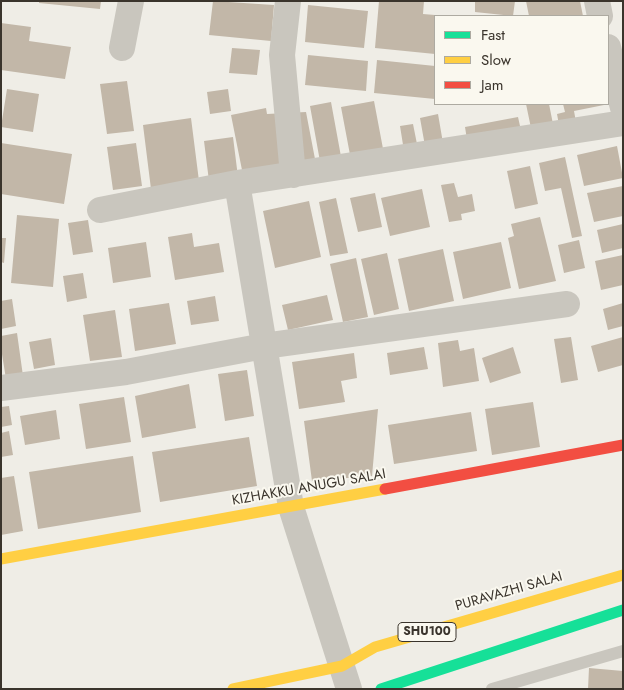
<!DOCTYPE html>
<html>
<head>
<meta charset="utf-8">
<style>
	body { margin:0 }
	#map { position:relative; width:624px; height:690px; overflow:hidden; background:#efede6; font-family:Jost,sans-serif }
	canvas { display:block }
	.frame { position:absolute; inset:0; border:2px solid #3a342c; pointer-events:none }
	.legend { position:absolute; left:434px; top:15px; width:175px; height:90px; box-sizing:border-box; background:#faf8ef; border:1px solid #adaaa1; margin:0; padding:6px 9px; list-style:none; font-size:15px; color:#3a342c }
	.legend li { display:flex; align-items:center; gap:10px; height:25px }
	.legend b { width:25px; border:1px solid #adaaa1 }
</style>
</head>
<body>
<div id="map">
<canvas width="624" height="690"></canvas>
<div class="frame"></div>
<ul class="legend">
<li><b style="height:6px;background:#16e098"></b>Fast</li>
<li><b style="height:6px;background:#ffcf43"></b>Slow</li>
<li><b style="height:6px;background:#f24e42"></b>Jam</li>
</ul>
</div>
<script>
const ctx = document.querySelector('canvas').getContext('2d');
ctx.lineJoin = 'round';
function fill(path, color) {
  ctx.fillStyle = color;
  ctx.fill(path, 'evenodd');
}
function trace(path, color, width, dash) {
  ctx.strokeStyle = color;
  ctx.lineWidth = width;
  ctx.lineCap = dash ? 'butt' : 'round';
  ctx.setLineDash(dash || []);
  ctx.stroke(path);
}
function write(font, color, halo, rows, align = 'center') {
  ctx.font = font + ' Jost,sans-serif';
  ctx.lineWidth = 4;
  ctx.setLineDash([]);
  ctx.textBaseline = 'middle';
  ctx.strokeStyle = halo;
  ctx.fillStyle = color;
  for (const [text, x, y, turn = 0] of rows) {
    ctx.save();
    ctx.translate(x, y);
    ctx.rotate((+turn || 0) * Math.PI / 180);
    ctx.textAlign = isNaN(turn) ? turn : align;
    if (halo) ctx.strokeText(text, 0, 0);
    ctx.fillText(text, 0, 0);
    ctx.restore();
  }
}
const building = new Path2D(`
	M39,1H101L100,9L39,3Z
	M213,1L274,5L271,41L209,35Z
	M379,1H424L423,14L435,15V54L375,48Z
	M475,1H515L513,16L475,12Z
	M526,1H580L583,16H529Z
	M308,5L368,11L364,48L305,42Z
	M1,23L31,27L29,41L71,47L65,79L1,70Z
	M232,48L260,50L257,75L229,73Z
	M308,55L368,61L366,91L305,85Z
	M377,60L435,66V99L374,93Z
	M127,81L134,131L107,134L100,84Z
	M7,89L39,94L33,132L1,127Z
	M228,89L231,111L210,114L207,92Z
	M374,101L384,154L351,160L341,107Z
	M331,102L342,162L321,167L310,106Z
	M526,104H549L553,124L531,128Z
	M563,104H604V105L574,111L576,122L559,125L557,114L565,112Z
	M266,108L267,114L306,112L315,159L243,175L231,115Z
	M438,114L443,143L425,146L420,118Z
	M518,117L522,135L468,146L465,127Z
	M191,118L199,181L151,189L143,125Z
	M413,124L418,149L404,151L400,126Z
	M233,137L238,177L209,181L204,141Z
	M1,143L72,154L64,204L1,194Z
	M136,143L142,186L113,190L107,147Z
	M617,146L623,178L584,186L577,155Z
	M565,157L582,236L572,238L561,188L545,191L539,163Z
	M530,166L538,204L515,209L507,171Z
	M454,183L458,197L472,194L475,211L461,214L462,220L449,222L441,185Z
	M623,186V216L594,222L587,193Z
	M422,189L430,227L390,236L381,198Z
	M375,193L382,227L358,232L350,198Z
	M336,198L348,253L330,256L319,202Z
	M309,201L321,257L275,268L263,211Z
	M17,215L59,219L53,287L11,283Z
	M540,217L556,281L519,289L508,238L514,236L511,224Z
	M88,220L93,252L73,255L68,223Z
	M623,224V248L602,253L597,230Z
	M192,233L194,247L219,243L224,272L175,280L168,237Z
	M1,238H6L4,263L1,262Z
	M579,240L585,268L564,273L558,245Z
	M146,242L151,277L113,283L108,248Z
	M501,242L511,288L463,299L453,252Z
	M443,249L454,301L409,311L398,259Z
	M387,253L399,309L374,315L361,259Z
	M623,255V285L601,290L595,261Z
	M356,258L368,317L343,322L330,264Z
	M83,273L87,298L67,302L63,276Z
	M327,295L333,320L288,330L282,305Z
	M215,296L219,321L191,325L187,301Z
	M12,299L16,326L1,329V301Z
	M169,303L176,344L135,351L129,309Z
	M623,303V326L608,330L603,309Z
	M115,310L122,357L90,361L83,315Z
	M17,333L23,376L6,379L1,348V336Z
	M571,337L578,380L561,383L554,339Z
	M623,337V365L598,372L591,346Z
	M51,338L55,365L34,369L29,342Z
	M458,340L460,351L474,348L479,381L443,387L438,343Z
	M424,347L428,369L390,375L387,353Z
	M513,347L521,373L490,383L482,358Z
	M354,353L357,378L341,381L345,402L299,409L292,362Z
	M247,370L254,416L225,421L218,374Z
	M189,384L196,428L142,438L135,396Z
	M124,397L131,442L86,449L79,404Z
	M533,402L540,447L492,455L485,409Z
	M9,406L12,425L1,427V407Z
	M378,409L372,476L312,481L304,421Z
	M56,410L60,439L25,445L20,416Z
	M471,412L477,451L394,464L388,425Z
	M9,431L13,455L1,457V433Z
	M249,437L257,486L160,502L152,452Z
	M133,456L141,512L38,529L29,472Z
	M14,476L23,531L1,535V478Z
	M589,668L623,671V689H588Z`);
const lane = new Path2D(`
	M492,689L623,651`);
const street = new Path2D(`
	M288,1L282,55L293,175
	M597,1L600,16
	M608,47L623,108
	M122,48L131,1
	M237,183L291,507L349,689
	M100,210L237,183L623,123
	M1,388L126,372L264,346L567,304`);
const fast = new Path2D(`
	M381,689L623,610`);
const slow = new Path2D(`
	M1,559L385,489
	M233,689L342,666L375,647L623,575`);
const jam = new Path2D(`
	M385,489L623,445`);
const shields = [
	[427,632,58]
];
const shieldNames = [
	["SHU100",427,632]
];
const streetNames = [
	["KIZHAKKU ANUGU SALAI",309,488,-10],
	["PURAVAZHI SALAI",509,592,-16]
];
fill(building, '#c2b7a8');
trace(lane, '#c9c6be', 12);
trace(street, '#c9c6be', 26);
trace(fast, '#16e098', 11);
trace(slow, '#ffcf43', 11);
trace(jam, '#f24e42', 11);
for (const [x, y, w] of shields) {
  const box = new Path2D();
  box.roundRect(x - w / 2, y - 9.5, w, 19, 4);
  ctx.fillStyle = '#faf8ef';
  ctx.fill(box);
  trace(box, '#3a342c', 1);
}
write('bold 12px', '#3a342c', null, shieldNames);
write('14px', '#3a342c', '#faf8ef', streetNames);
</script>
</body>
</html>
